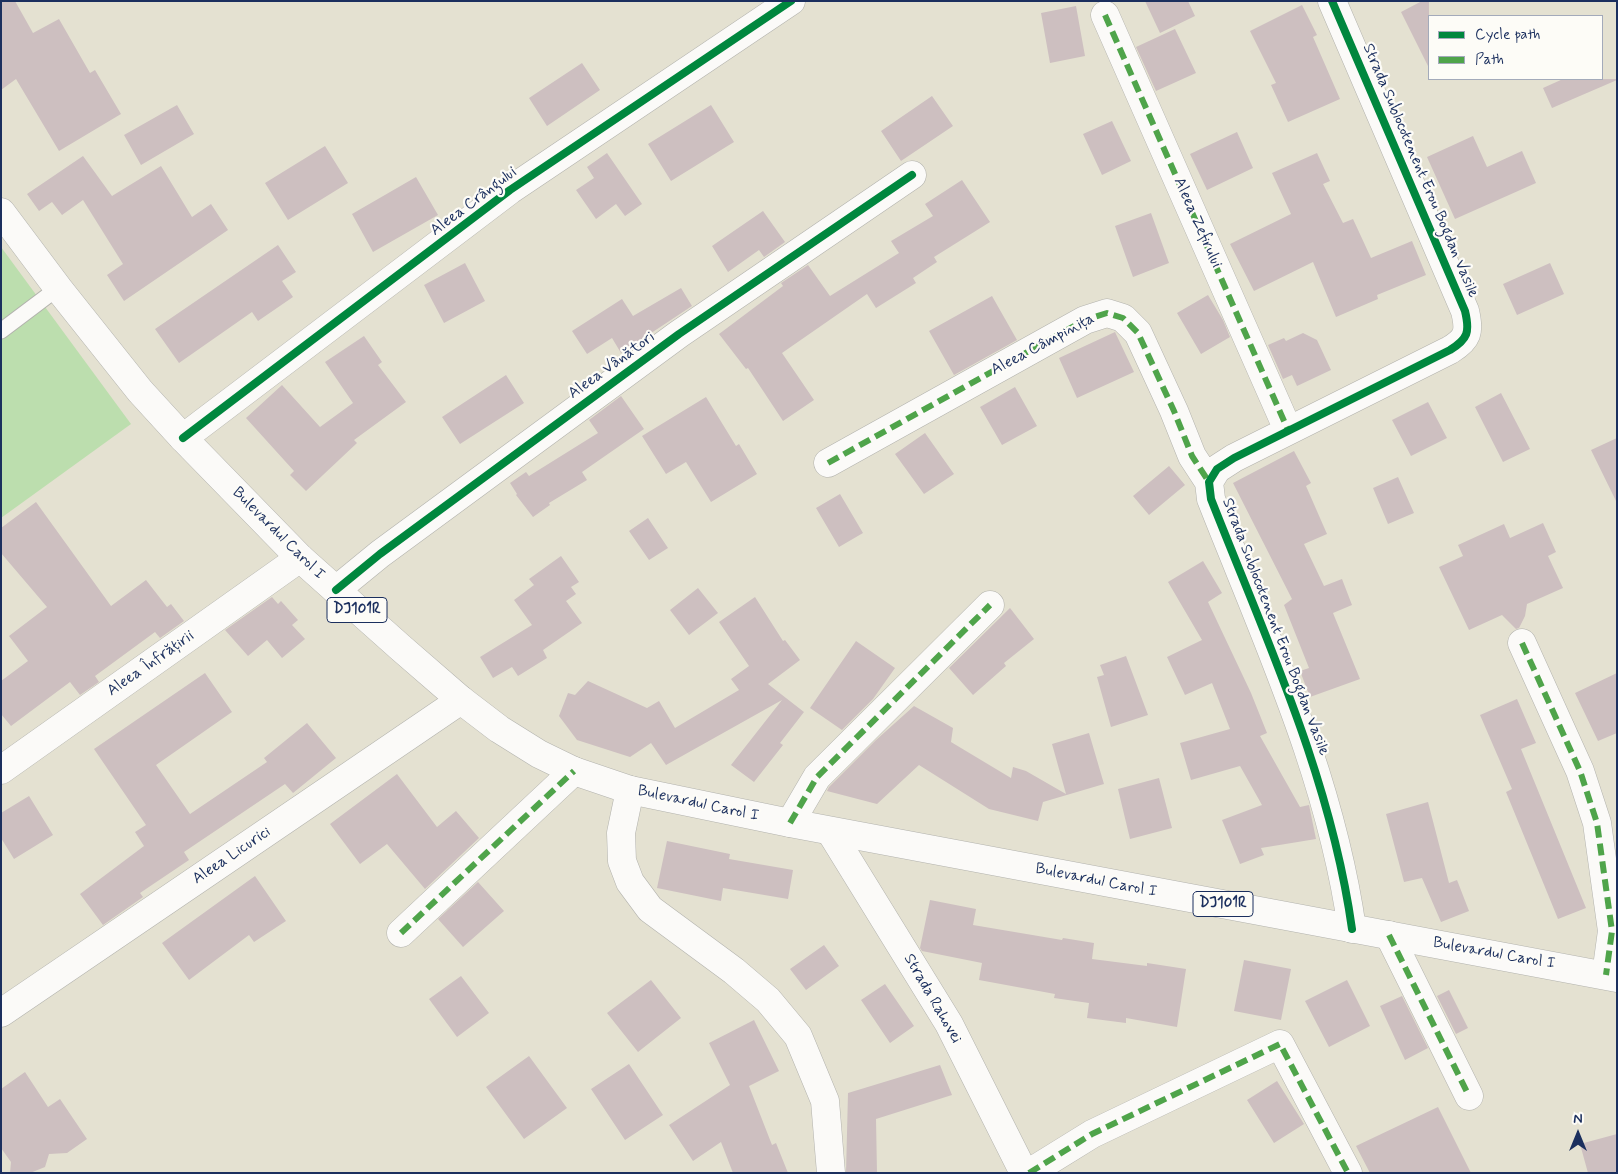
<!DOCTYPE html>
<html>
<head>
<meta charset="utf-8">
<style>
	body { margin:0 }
	#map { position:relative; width:1618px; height:1174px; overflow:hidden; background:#e4e1d1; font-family:Mynerve,sans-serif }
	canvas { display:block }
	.frame { position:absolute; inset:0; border:2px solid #1b2f5e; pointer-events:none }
	.legend { position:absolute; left:1428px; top:15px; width:175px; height:65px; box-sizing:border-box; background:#fdfcf7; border:1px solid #a3aaba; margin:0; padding:6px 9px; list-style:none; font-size:15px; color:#1b2f5e }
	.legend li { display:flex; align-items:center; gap:10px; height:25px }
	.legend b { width:25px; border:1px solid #a3aaba }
	.north { position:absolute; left:1553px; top:1109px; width:50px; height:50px; -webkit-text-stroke:4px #fdfcf7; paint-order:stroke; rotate:0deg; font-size:14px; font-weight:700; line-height:20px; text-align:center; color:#1b2f5e }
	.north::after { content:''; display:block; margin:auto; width:18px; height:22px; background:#1b2f5e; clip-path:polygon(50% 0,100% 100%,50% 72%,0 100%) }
</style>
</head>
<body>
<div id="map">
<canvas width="1618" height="1174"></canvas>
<div class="frame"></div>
<ul class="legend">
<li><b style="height:6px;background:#00873e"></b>Cycle path</li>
<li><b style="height:6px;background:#4fa44a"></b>Path</li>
</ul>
<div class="north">N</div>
</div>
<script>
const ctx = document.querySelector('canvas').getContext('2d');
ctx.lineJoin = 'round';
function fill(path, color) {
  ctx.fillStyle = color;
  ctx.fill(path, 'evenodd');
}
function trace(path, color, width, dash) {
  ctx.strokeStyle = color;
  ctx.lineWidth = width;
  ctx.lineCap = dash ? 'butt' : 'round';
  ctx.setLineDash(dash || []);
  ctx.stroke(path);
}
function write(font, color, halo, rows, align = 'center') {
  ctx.font = font + ' Mynerve,sans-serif';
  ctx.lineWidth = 4.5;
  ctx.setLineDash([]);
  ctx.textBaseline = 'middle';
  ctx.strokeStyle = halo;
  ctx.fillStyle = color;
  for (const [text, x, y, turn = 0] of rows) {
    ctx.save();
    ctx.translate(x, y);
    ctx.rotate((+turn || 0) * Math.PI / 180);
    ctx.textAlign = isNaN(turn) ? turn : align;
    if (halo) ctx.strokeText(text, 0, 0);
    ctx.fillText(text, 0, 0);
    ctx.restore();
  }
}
const green = new Path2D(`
	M1,247L131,424L1,518Z`);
const building = new Path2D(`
	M1,1H15L33,33L59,19L90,73L95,70L121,114L59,151L16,79L1,90Z
	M1145,1H1188L1195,16L1160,33Z
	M1422,1H1429V68L1401,12Z
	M1302,5L1317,35L1313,37L1340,99L1288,122L1271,85L1276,83L1250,31Z
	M1076,6L1085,56L1050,63L1041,13Z
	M1175,29L1196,73L1156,91L1136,47Z
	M582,63L600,90L547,126L529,98Z
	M1563,79H1617V80L1552,108L1543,88Z
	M932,96L953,126L901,161L881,131Z
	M177,105L194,134L141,165L124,135Z
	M711,105L734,142L671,181L648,144Z
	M1112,121L1131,161L1102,175L1083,134Z
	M1237,132L1253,168L1207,190L1190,154Z
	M1473,136L1487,167L1522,151L1536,183L1455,219L1427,157Z
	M325,146L348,183L288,220L265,183Z
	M607,153L642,204L625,216L616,204L596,219L576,190L594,178L587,167Z
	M1317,153L1330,181L1323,184L1343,223L1353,219L1371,258L1412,241L1426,275L1377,295L1378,299L1336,317L1313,262L1254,291L1230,244L1291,214L1272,173Z
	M83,156L112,196L161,166L192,217L211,204L228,230L124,301L107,275L123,264L83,200L62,215L52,202L39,211L27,194Z
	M416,177L438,215L373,252L352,214Z
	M962,180L990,222L934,257L937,262L913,278L916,283L876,308L867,294L782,353L814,400L783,421L748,368L746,369L719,334L783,286L781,283L808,265L830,296L899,253L891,241L933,216L925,204Z
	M763,211L785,242L764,257L759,250L728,272L712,246Z
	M1151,213L1169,263L1133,277L1115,226Z
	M278,245L296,272L282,281L293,297L258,321L252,312L179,363L155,329Z
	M465,263L485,301L444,323L424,285Z
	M1550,263L1564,294L1517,315L1503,284Z
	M681,288L692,306L621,353L612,338L587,354L572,331L622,299L633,316Z
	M1208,295L1223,320L1230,337L1201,354L1177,313Z
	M992,296L1017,340L954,375L929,331Z
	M1115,332L1134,372L1077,398L1059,358Z
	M1303,333L1317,340L1331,370L1297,386L1292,375L1283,379L1268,345L1284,338L1286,341Z
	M364,336L382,362L378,365L406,402L354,440L357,443L306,491L290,475L294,471L246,418L282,385L320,427L353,403L325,362Z
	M506,375L524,403L460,444L442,417Z
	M1015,387L1037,426L1002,445L980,407Z
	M1501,393L1530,449L1503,462L1475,407Z
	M621,396L644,429L582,472L587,480L549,503L550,505L533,517L516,495L517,494L510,483L526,472L529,476L598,433L589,420Z
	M706,397L736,446L739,444L757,474L711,502L686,462L666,474L642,436Z
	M1428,402L1447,438L1411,456L1392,420Z
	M925,433L954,474L924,494L895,454Z
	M1617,438V503L1591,450Z
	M1294,451L1311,483L1306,486L1327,534L1304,544L1324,586L1342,579L1352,605L1333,613L1360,679L1310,697L1300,671L1309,668L1284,605L1292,599L1233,483Z
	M1169,466L1185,485L1149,515L1133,496Z
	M1398,477L1414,513L1388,524L1373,488Z
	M840,494L863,533L839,547L816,508Z
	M36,502L111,606L146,580L167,607L171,604L184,621L160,638L155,632L95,676L99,682L80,695L70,682L11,726L1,714V681L28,661L9,636L47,607L1,553V528Z
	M648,518L668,548L649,560L629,531Z
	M1543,523L1556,552L1548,556L1563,588L1527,604L1525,616L1519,628L1516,629L1502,615L1469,630L1439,567L1463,556L1458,545L1504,524L1510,538Z
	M561,556L579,582L571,587L576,594L566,601L582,623L543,650L547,658L518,676L512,667L493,678L480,657L532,625L514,600L534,585L529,579Z
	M1203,561L1222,593L1208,602L1251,693L1267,733L1260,736L1300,807L1309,805L1316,839L1261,848L1264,855L1240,864L1222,820L1262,805L1240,766L1191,780L1180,743L1230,729L1212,683L1185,695L1167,657L1202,640L1168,582Z
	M698,588L718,613L689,635L670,610Z
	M272,597L278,604L281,601L298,620L292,625L305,639L282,658L267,640L248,656L225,630Z
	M755,597L783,641L785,640L800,660L768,684L804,712L780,743L783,745L754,782L731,765L782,700L666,765L651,743L630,757L577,740L559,716L568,693L575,695L588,681L647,708L659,701L675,728L739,690L731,679L749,666L719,622Z
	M1010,608L1034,639L1004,663L1006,666L973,695L949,668Z
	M856,641L895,668L873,699L842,730L810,708Z
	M1126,656L1148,715L1111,727L1097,677L1104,675L1100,665Z
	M205,673L232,712L156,765L190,814L267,762L264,758L307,723L336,758L293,793L285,784L184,852L189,860L140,893L143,897L103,925L80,894L144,846L135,832L146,825L94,749Z
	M1617,673V733L1598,741L1575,693Z
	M1517,699L1536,743L1521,749L1586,908L1558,919L1506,792L1512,789L1480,715Z
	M914,706L953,728L951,742L1011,778L1013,767L1026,771L1066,794L1052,744L1089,733L1104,784L1043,802L1038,821L989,809L919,765L877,804L827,791L829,787L876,740Z
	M397,774L437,827L456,811L479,838L425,889L387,844L360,864L330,824Z
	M1159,778L1172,828L1130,839L1118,789Z
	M29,796L53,835L14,859L1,838V813Z
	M1428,802L1449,883L1457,880L1469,911L1441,922L1422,878L1404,882L1386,814Z
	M667,841L730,854L729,859L793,870L788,899L723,888L721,901L657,888Z
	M255,876L286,921L254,942L249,935L189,980L162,943Z
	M478,882L504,911L463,947L438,919Z
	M930,900L976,909L973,925L1062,940L1063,938L1094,943L1092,959L1147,966V963L1186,969L1177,1027L1126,1018V1023L1087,1018L1089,1003L1054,998L1055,994L979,980L982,963L922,951L920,948Z
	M824,945L839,966L806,990L790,969Z
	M1244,960L1291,969L1281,1020L1234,1011Z
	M461,976L489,1013L457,1037L429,999Z
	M651,980L681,1018L638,1052L607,1013Z
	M1347,980L1370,1026L1329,1047L1305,1001Z
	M885,984L914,1026L890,1043L861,1000Z
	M1449,990L1468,1028L1456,1034L1437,996Z
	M1402,996L1428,1048L1405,1060L1380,1006Z
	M754,1020L779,1071L749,1086L772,1145L776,1143L788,1173H733L721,1142L693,1161L669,1125L730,1085L709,1043Z
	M529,1056L567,1108L524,1139L486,1087Z
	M629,1064L663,1115L625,1140L591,1089Z
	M940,1065L952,1095L876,1119L877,1173H846L848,1093Z
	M25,1072L48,1107L60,1099L87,1139L67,1153L49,1154L45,1167L30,1173H10L11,1162L1,1148V1089Z
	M1277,1081L1304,1124L1274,1143L1247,1100Z
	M1438,1107L1471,1173H1370L1356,1146Z
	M1617,1134V1173H1588L1580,1144Z`);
const service = new Path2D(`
	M1,331L58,288`);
const minor = new Path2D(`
	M1332,1L1465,311C1470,332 1468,339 1450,350L1234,458L1217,469L1209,482L1211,499C1266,639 1331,778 1352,929
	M1105,15L1288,430
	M183,438L510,190L791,1
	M828,463L1085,320L1107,313L1123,318L1138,333L1174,411L1192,456L1209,482
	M336,590L380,554L679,334L912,175
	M1522,643L1580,771L1597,823L1612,931L1606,975
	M1,770L300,558
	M630,790L621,833L622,861L630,882L650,909L734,971L768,1000L798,1036L825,1101L831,1173
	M790,823L817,777L990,605
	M830,831L949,1024L1024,1173
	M401,933L574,771
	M1389,935L1469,1096
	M1,1013L461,700
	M1029,1173L1092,1134L1280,1044L1348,1173`);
const primary = new Path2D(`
	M1,212L58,288L140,391L183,438L300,558L401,648L461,700L499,729L539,754L574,771L630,790L790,823L1617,978`);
const quiet = new Path2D(`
	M1105,15L1288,430
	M828,463L1085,320L1107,313L1123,318L1138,333L1174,411L1192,456L1209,482
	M1522,643L1580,771L1597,823L1612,931L1606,975
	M790,823L817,777L990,605
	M401,933L574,771
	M1389,935L1469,1096
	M1029,1173L1092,1134L1280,1044L1348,1173`);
const cycleway = new Path2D(`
	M1332,1L1465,311C1470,332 1468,339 1450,350L1234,458L1217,469L1209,482L1211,499C1266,639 1331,778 1352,929
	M183,438L510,190L791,1
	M336,590L380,554L679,334L912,175`);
const shields = [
	[357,610,60],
	[1223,904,60]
];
const shieldNames = [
	["DJ101R",357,610],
	["DJ101R",1223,904]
];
const streetNames = [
	["Strada Sublocotenent Erou Bogdan Vasile",1420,171,67],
	["Aleea Crângului",474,202,-37],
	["Aleea Zefirului",1197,223,66],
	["Aleea Câmpinița",1043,345,-28],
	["Aleea Vânători",612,366,-36],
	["Bulevardul Carol I",278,534,45],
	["Strada Sublocotenent Erou Bogdan Vasile",1275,627,69],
	["Aleea Înfrățirii",151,664,-35],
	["Bulevardul Carol I",698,804,12],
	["Aleea Licurici",232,856,-34],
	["Bulevardul Carol I",1096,881,11],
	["Bulevardul Carol I",1494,954,10],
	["Strada Rahovei",932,999,60]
];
fill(green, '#bcdeae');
fill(building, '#cdbfc0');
trace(service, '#b2b2ad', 17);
trace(minor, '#b2b2ad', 29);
trace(primary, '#b2b2ad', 29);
trace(service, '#fbfaf8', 15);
trace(minor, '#fbfaf8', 28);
trace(primary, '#fbfaf8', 28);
trace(quiet, '#4fa44a', 6, [12, 6]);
trace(cycleway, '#00873e', 8);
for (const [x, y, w] of shields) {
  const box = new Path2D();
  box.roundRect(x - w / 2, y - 12.5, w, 25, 4);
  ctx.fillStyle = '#fdfcf7';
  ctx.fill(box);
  trace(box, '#1b2f5e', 1);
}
write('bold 15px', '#1b2f5e', null, shieldNames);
write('16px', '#1b2f5e', '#fdfcf7', streetNames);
</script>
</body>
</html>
